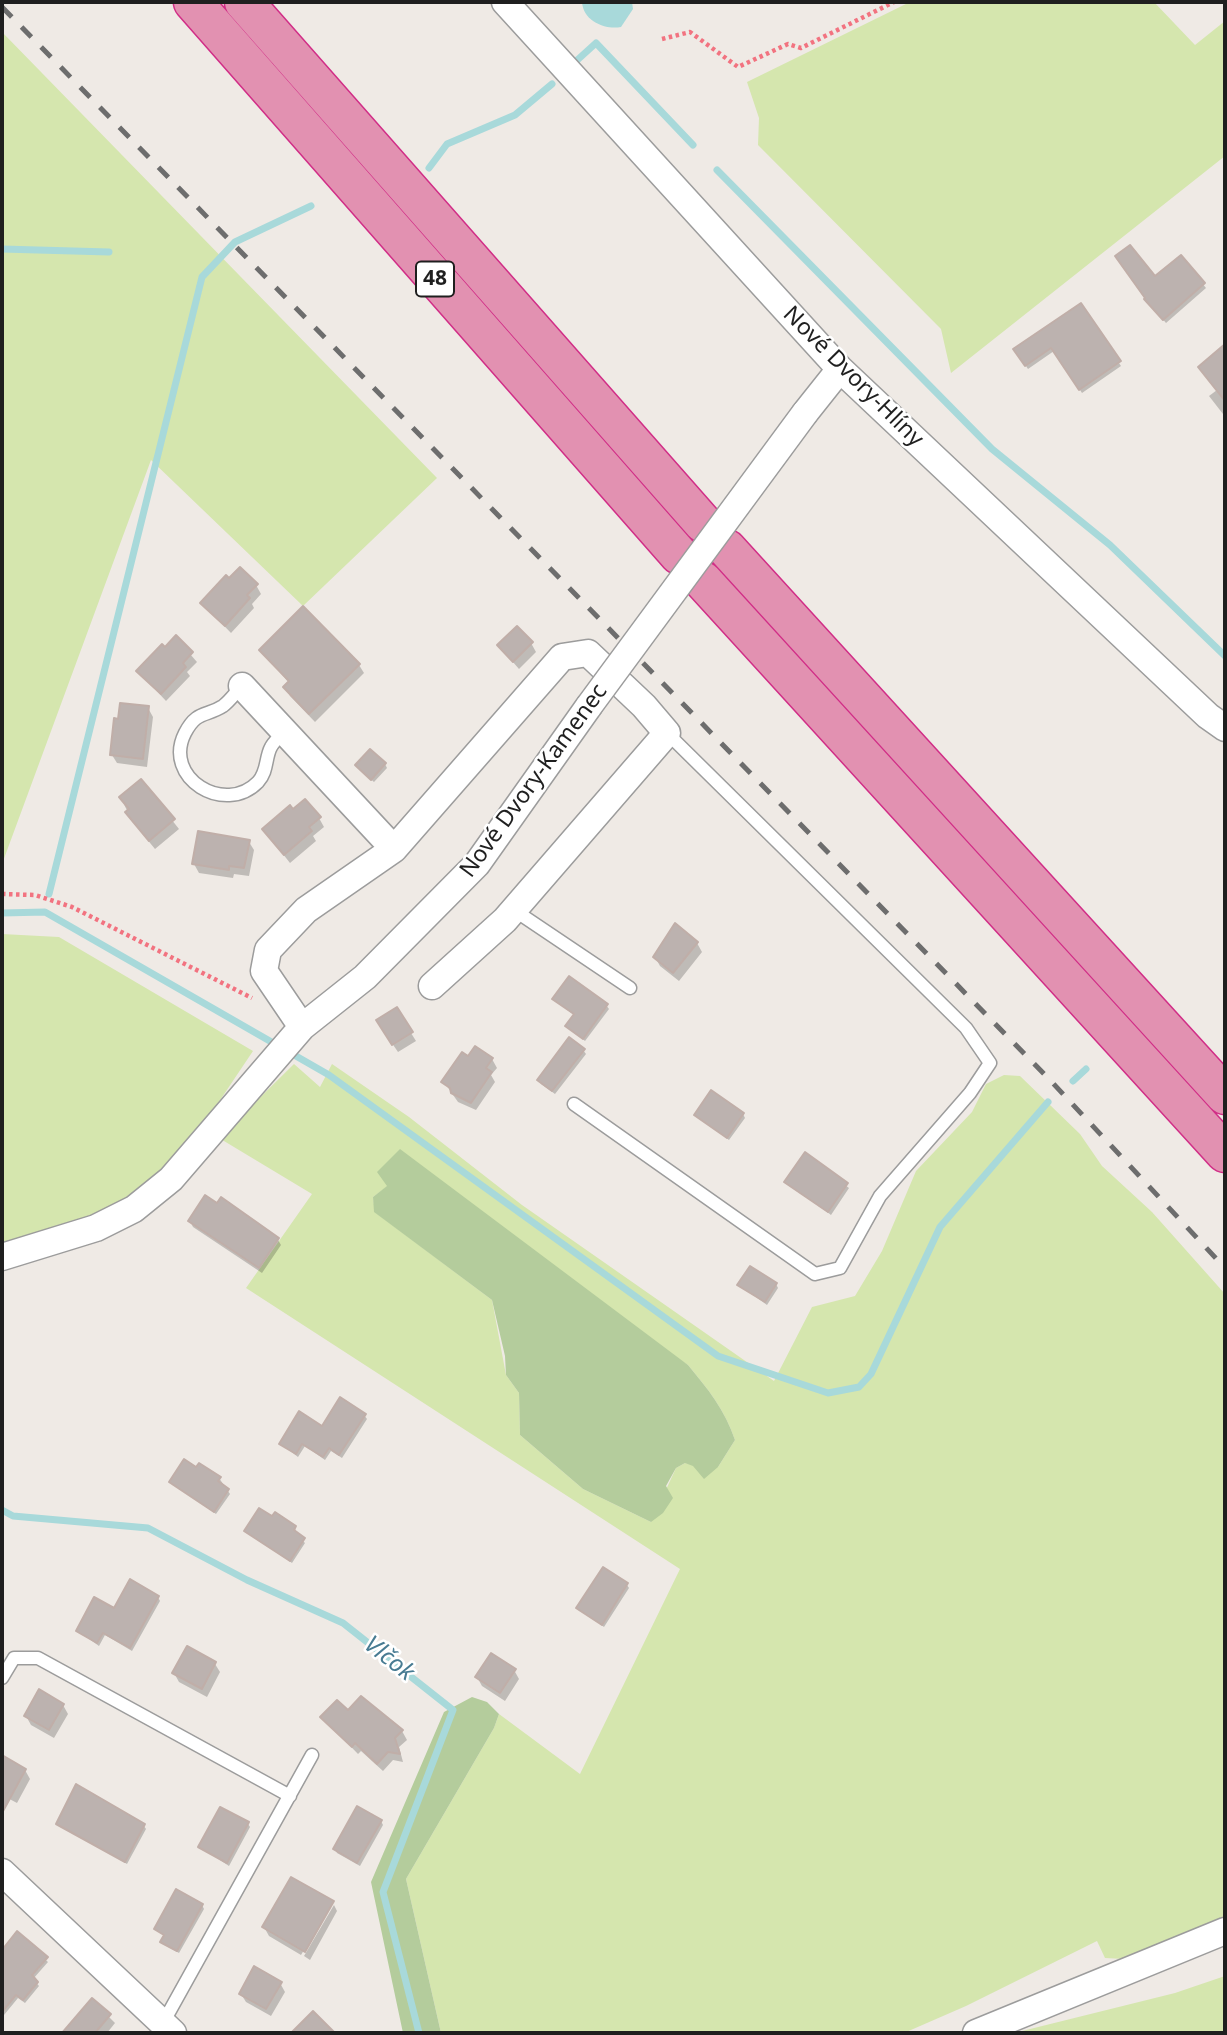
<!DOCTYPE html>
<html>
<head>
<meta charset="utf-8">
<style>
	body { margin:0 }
	#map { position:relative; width:1227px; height:2035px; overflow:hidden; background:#efeae5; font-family:"Noto Sans",sans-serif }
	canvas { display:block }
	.frame { position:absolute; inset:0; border:4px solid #1f1f1f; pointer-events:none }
</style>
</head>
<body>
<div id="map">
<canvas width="1227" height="2035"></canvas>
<div class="frame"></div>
</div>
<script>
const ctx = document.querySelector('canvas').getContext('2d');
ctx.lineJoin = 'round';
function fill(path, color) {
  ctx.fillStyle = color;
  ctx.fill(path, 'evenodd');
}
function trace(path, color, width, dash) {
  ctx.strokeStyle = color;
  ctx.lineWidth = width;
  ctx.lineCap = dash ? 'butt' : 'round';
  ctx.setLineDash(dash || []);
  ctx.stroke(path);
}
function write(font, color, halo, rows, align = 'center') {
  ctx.font = font + ' "Noto Sans",sans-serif';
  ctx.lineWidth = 5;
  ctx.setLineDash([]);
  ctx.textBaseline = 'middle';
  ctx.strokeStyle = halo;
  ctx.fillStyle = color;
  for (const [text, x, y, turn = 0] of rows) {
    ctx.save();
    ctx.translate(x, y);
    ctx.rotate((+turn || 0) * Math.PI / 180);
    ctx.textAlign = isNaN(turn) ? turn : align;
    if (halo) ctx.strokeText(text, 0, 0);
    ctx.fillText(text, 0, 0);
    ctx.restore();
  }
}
const grass = new Path2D(`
	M910,2H1154L1195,45L1225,21V156L951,373L941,329L758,145L759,118L747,82Z
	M2,32L437,478L303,606L151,460L2,864Z
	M2,934L59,937L253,1051L198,1133L141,1195L92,1222L2,1248Z
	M294,1064L320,1087L332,1064L409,1117L522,1205L774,1381L812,1307L855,1296L882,1251L916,1171L972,1112L986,1084L1004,1075L1020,1076L1080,1134L1102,1166L1152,1212L1225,1294V1916L1124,1959L1105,1958L1097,1941L966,2006L904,2033H441L406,1879L494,1728L499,1714L580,1774L680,1569L246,1288L312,1194L219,1138ZM388,1186L688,1365C708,1389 725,1410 735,1440L718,1467L685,1463L676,1468L651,1522L583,1489L520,1435L519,1393L506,1375L492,1300L375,1212L373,1197Z
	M1225,1976V2033H1014L1175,1993Z`);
const forest = new Path2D(`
	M400,1149L688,1365C708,1389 725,1410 735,1440L718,1467L704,1479L693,1466L685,1463L676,1468L666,1486L673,1498L663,1513L651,1522L583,1489L520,1435L519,1393L506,1375L505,1356L492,1300L374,1212L373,1197L387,1186L377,1172Z
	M472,1697L487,1702L499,1714L494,1728L406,1879L441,2033H403L371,1882L444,1712Z`);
const water = new Path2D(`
	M582,2H632L633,9L621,27C605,30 583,21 582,2Z`);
const shadow = new Path2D(`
	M1181,257L1206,288L1166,323L1146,300L1155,279Z
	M1080,305L1121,366L1082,393L1054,351L1028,369L1015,350Z
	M1222,349L1225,353L1223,414L1209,396L1217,390Z
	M256,585L261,594L252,604L254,608L231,633L202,603Z
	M176,638L197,662L187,672L190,676L166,701L138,671Z
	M531,643L536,652L519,669L499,646Z
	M261,650L359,665L364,673L315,722L290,696L285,687L289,683Z
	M148,708L153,717L147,767L117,763L112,755Z
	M385,764L387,768L374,782L359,769Z
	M141,781L179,829L155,849L132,821L121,798Z
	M293,812L319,818L324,827L313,836L316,841L290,863L264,830Z
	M249,842L254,850L249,876L234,874L233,878L199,873L194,864Z
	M697,943L702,952L679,981L660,966L655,957Z
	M554,999L606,1005L609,1009L585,1041L567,1026L575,1016Z
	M383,1030L411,1033L416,1041L398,1052Z
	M583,1050L586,1054L555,1094L541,1084L539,1080Z
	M468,1059H492L497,1068L491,1075L495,1082L476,1110L458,1102L444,1082Z
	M743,1114L745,1118L729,1140L696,1115Z
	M805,1155L849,1188L831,1215L787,1182Z
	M217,1205L278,1240L281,1245L262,1273L193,1227L190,1221Z
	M776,1284L778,1288L767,1305L739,1285Z
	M364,1415L367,1419L342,1458L331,1451L325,1460L305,1446L298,1457L281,1444Z
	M197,1470L219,1478L230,1494L216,1514L171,1482Z
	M295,1527L296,1534L305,1543L292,1563L247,1531Z
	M627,1585L629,1588L604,1627L578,1608Z
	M158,1597L160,1601L132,1651L105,1635L99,1646L78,1631L114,1610Z
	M188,1649L215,1664L220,1672L207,1697L179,1682L174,1673Z
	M514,1670L519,1679L505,1701L482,1686L477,1677Z
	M63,1705L68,1714L54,1738L31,1725L26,1716Z
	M348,1713L402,1731L407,1740L399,1747L403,1762L393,1760L383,1771L361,1751L358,1754L322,1717Z
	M2,1758L25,1770L30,1779L17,1803L2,1795Z
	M381,1821L383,1825L360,1866L337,1853L335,1849Z
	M58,1824L144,1826L146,1829L127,1864Z
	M248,1824L250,1827L229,1866L200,1847Z
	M332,1903L301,1955L269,1936L264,1927Z
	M202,1905L204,1909L179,1953L165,1945V1937L156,1929Z
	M334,1905L337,1911L310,1960L304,1956Z
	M17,1934L48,1962L33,1979L39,1986L25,2003L18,1998L4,2015L2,1952Z
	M280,1983L285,1992L271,2016L246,2002L241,1994Z
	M92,2000L115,2023L107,2033H64Z`);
const stream = new Path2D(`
	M574,63L596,43L693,145
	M429,168L447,144L515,115L552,84
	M717,170L992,449L1110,545L1225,656
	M2,249L109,252
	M49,894L202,277L235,242L311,206
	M2,913L45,912L329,1075L718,1356L828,1393L859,1387L871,1374L940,1227L1048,1102
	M1073,1081L1086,1069
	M2,1510L13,1516L148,1528L247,1580L343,1623L453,1710L383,1892L419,2033`);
const building = new Path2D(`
	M1130,245L1155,276L1181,255L1205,283L1163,320L1144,299L1145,298L1115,256Z
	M1081,303L1121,361L1079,390L1051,348L1025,366L1013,349Z
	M1225,344V401L1198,367Z
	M240,567L258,584L247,595L250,598L225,626L200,603L226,575L229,578Z
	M303,606L360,664L309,714L283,687L289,681L259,650Z
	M517,626L533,642L513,662L497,645Z
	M176,635L193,652L183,663L186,667L161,694L136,671L162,644L165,647Z
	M120,703L149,706L143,759L110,755L114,718L118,719Z
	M370,749L386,763L371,780L355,765Z
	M141,779L175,819L149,841L125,812L129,809L119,797Z
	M305,799L321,817L309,827L312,831L284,855L262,829L290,805L293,809Z
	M198,831L250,840L244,868L229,866V870L192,864Z
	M675,923L698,942L673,973L653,957Z
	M569,976L608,1004L583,1039L565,1026L574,1014L552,999Z
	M397,1007L413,1032L392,1045L376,1020Z
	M569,1037L585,1049L552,1091L537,1080Z
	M475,1046L493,1058L486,1068L492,1072L471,1103L451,1093L450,1088L441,1082L462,1052L468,1056Z
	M711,1090L744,1113L727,1138L694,1115Z
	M805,1152L848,1183L828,1212L784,1182Z
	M205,1195L217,1203L221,1197L279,1238L259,1268L188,1221Z
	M750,1266L777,1283L765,1302L737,1285Z
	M340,1397L366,1414L339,1455L329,1448L323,1457L302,1444L296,1454L279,1444L299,1411L322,1426Z
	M184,1459L196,1467L199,1463L221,1477L218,1481L229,1489L214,1512L169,1482Z
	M259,1508L272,1516L275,1512L296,1526L294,1530L305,1538L290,1561L244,1531Z
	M603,1567L628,1583L602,1625L576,1608Z
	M130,1579L159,1596L130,1648L103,1633L97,1643L76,1631L94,1597L114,1608Z
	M187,1646L216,1662L202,1689L172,1673Z
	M491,1653L516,1669L500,1693L475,1677Z
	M39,1689L64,1704L49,1730L24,1716Z
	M361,1696L403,1730L395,1738L400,1754L388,1752L377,1764L355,1743L352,1747L320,1717L337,1700L348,1710Z
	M2,1755L26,1769L2,1813Z
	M76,1784L145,1824L125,1862L56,1824Z
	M357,1806L382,1820L357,1863L333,1849Z
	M220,1807L249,1822L227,1863L198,1847Z
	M291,1877L334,1901L305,1952L262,1927Z
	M176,1889L203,1904L177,1951L160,1942L164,1935L154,1929Z
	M17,1931L48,1957L32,1975L38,1982L23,2000L16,1995L2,2012V1950Z
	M254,1966L282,1982L266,2009L239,1994Z
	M92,1998L111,2014L95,2033H62Z
	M313,2011L335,2033H291Z`);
const path = new Path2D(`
	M662,39L690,32L738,67L788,44L801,48L894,2
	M2,894L35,895L72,907L252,998`);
const service = new Path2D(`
	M242,686C236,692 230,701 223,706C206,717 197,710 185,733C162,778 225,816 258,782C268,771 265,758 271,747C274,741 281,736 285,730
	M514,910L630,988
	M574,1104L815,1274L840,1268L880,1196L970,1093L990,1063L966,1028L667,733
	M2,1678L14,1658H38L290,1796
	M163,2023L312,1755`);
const minor = new Path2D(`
	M505,2L840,369L1208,716L1225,728
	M805,413L840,369
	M242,686L394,849
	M302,1027L365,977L477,864L589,706
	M2,1257L96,1228L134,1209L171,1179L302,1027L264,971L268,950L306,910L394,849L562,657L588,653L644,706L667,733L505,920L432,986
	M2,1872L173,2033
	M976,2033L1225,1931`);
const motorway = new Path2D(`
	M193,2L679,555
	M244,2L703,523
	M727,549L1225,1095
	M703,581L1225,1153`);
const rail = new Path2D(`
	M2,7L618,638
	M643,663L1049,1079L1225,1268`);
const minorBridge = new Path2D(`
	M589,706L805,413`);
const shields = [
	[435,279,38]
];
const shieldNames = [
	["48",435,279]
];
const streetNames = [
	["Nové Dvory-Hlíny",853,377,45],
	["Nové Dvory-Kamenec",534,781,-54]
];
const waterNames = [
	["Vlčok",389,1659,38]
];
fill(grass, '#d5e6ae');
fill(forest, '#b4cc9c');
fill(water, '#a8d9da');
fill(shadow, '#0003');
trace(stream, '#a8d9da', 7);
fill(building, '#bcb2af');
trace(building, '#c0aea8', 2);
trace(service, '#9c9c9c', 15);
trace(minor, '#9c9c9c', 29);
trace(motorway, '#d12e87', 41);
trace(path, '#f27380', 4.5, [3.5, 3.5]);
trace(service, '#fff', 12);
trace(minor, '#fff', 26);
trace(motorway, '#e291b1', 38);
trace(rail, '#6d6d6d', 5, [14, 14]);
trace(minorBridge, '#9c9c9c', 29, []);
trace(minorBridge, '#fff', 26);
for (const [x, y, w] of shields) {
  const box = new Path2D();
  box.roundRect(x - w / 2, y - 17.5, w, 35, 5);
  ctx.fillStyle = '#fff';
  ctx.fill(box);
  trace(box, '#1f1f1f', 2);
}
write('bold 21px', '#1f1f1f', null, shieldNames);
write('23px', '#1f1f1f', '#fff', streetNames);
write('italic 24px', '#477b92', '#fff', waterNames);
</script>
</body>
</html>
